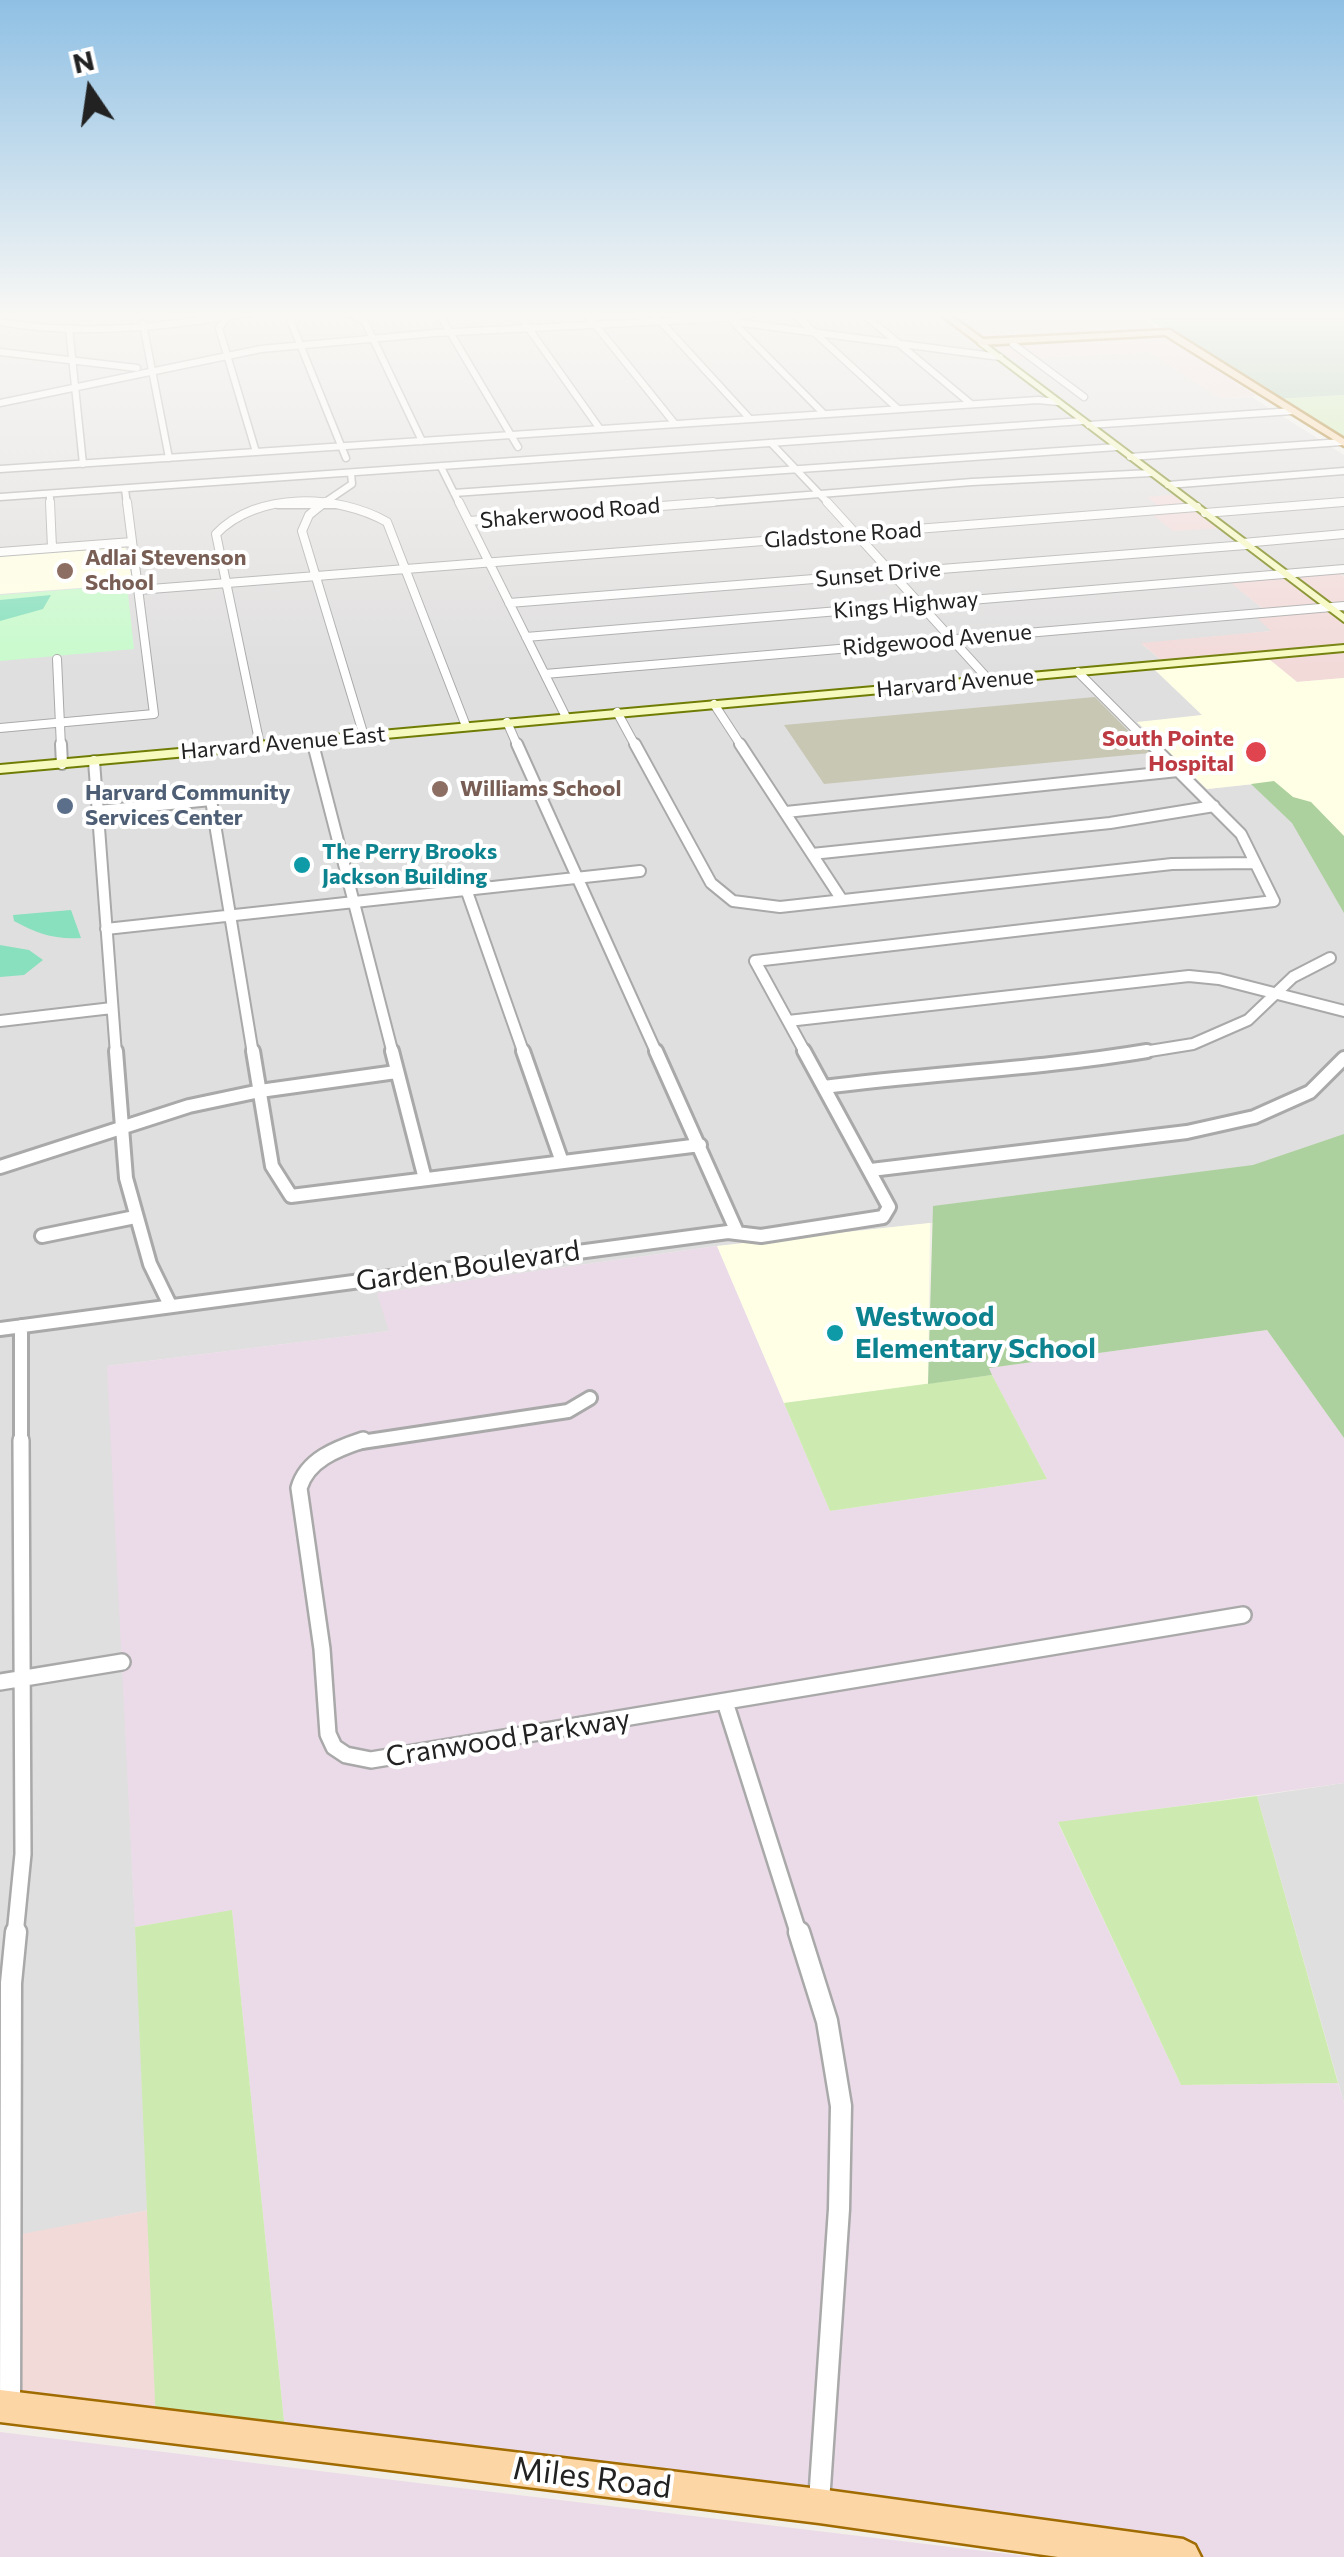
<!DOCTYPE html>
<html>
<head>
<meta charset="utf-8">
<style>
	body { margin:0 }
	#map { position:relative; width:1344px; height:2557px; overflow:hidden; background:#f2efe9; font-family:Commissioner,sans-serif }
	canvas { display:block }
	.north { position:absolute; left:40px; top:40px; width:100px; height:100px; -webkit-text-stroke:8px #fff; paint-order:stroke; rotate:347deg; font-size:28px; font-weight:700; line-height:40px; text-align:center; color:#222 }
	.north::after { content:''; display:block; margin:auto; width:35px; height:45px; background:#222; clip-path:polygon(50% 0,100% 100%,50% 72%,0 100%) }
</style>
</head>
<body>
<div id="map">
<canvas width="1344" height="2557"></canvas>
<div class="north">N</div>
</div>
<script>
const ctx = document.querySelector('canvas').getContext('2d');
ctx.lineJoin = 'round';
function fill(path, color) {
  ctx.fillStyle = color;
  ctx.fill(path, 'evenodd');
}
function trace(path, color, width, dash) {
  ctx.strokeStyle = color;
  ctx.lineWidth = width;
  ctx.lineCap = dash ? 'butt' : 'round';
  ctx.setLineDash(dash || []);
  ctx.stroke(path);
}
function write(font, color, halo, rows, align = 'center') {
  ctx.font = font + ' Commissioner,sans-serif';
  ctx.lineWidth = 8;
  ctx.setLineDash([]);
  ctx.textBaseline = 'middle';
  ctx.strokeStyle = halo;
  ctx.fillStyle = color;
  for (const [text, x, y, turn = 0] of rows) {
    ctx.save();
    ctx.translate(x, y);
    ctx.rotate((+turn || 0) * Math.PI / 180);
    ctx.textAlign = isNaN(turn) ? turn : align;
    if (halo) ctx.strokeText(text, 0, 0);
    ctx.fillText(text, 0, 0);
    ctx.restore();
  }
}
const residential = new Path2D(`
	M0,312H941L1004,360L1149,352L1221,398L1252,397L1344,455V576L1331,567L1223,575L1264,610L1272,631L1142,644L1161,660L0,765Z
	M1136,670H1155L1203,715L1138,723L1207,789L1263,783L1344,877V1158L930,1223L717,1246L378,1293L390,1331L108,1366L149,2210L18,2236L0,2267V773Z
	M1344,1783V2103L1257,1796Z`);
const commercial = new Path2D(`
	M941,312H1132L1150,321L1154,328L1150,334L1170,340L1257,396L1221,398L1149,352L1003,360Z
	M1180,494L1224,528L1173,531L1148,511L1162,509L1147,497Z
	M1335,570L1344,577V678L1297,682L1270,660L1172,669L1141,643L1271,631L1249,610L1262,608L1226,579Z
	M149,2210L156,2425L0,2407V2262L11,2259V2236Z`);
const industrial = new Path2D(`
	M717,1246L830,1511L1047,1479L988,1368L1267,1330L1344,1438V1783L1058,1823L1181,2085L1338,2083L1344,2103V2557H1182L286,2441L232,1911L135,1927L107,1366L389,1331L377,1293Z
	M0,2432L385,2479L1034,2557H0Z`);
const education = new Path2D(`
	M125,545L133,584L0,594V554Z
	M1270,660L1297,682L1344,678V877L1263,783L1207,789L1137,722L1202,715L1155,670Z
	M930,1223L928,1384L784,1403L717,1246Z`);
const construction = new Path2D(`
	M1095,697L1150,753L824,784L784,725Z`);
const grass = new Path2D(`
	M1344,395V441L1276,399Z
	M992,1375L1047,1479L830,1511L784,1403Z
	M1257,1796L1338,2083L1181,2085L1058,1822Z
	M232,1910L286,2441L156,2425L135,1927Z`);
const forest = new Path2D(`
	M1274,781L1293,797L1311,802L1344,836V913L1292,823L1251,784Z
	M1344,1134V1438L1267,1330L989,1368L992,1375L928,1384L933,1206L1253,1165Z`);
const cemetery = new Path2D(`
	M1136,312H1344V395L1276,399Z`);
const park = new Path2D(`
	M127,585L134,649L0,661V595Z`);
const pitch = new Path2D(`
	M51,595L43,609L0,621V600Z
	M71,910L81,938C55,940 36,933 14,921L13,915Z
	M0,945L29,950L43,960L24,975L0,977Z`);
const streetFar5 = new Path2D(`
	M287,312L346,458
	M344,312L364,320L422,441
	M438,312L518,447
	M517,312L600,429
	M585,312L675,424
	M652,312L750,419
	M792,312L898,409
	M861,312L971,404
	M227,318L219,328L256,452
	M0,322C83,337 172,326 255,312
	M733,322L824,414
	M735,322L1000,357
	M143,324L169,458
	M69,328L83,464
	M1013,344L1084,397
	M0,352L137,368
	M0,403L261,349L435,333L726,318L764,312
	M1089,425L1293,411
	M771,443L830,505
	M1130,457L1342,442
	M441,467L460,505
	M0,469L1038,400L1058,402
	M1168,485L1344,471
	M125,489L127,505
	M454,493L1117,447
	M50,494V505
	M0,497L1083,421
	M278,505H336
	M321,505L352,484L351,473
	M681,505L972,482L1151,473
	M1311,505L1344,502`);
const streetFar4 = new Path2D(`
	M50,502L52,548
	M325,502L309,515L302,531L364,736
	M459,502L566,717
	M827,502L989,680
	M1205,513L1343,502
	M469,521L713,502
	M1243,543L1344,534
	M0,552L132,542
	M138,590L1197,507
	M509,603L1246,545
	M526,637L1344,569
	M57,659L61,747
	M1078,672L1153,747
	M545,674L1344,606
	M714,704L742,747
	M617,712L636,747
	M507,722L518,747
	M0,728L154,714L127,502
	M312,741L314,747
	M260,745L216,534C257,491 338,494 387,522L466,726`);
const streetFar3 = new Path2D(`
	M61,744L62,764
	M313,744L393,1054
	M517,744L657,1054
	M635,744L711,883L733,901L780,907L1172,864L1254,863
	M740,744L842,900
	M94,761L116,1054
	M98,811L211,800L253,1054
	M786,812L1178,771
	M812,854L1110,823L1214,806
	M466,889L524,1054
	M106,929L640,871
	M0,1021L112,1008
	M788,1021L1189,976L1219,979L1344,1011
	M806,1054L755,961L1274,901L1241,834L1151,744
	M1131,1054L1193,1044L1248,1020L1293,977L1330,958`);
const streetFar2 = new Path2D(`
	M116,1051L126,1178L150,1264L170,1305
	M253,1051L272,1166L291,1196L700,1145
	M392,1051L425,1179
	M523,1051L562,1162
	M656,1051L737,1232
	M824,1087C932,1073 1040,1069 1147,1051
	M0,1167L189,1106L260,1091L396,1072
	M871,1170L1187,1132L1254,1117L1310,1092L1344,1058
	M42,1236L135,1217
	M21,1326V1443
	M0,1329L728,1232L761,1236L883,1217L889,1207L804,1051
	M355,1443L568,1411L590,1398`);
const streetFar1 = new Path2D(`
	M363,1440C336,1449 307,1460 299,1488L322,1649L328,1734L334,1747L346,1755L371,1760L1243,1615
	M0,1682L122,1662
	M725,1702L799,1935
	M15,1935L23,1854L21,1440`);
const street = new Path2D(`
	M799,1932L827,2021L841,2106L839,2209L819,2502
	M10,2407L11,1983L16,1932`);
const secondary = new Path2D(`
	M981,340L1344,614V622L978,344Z
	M1344,645V651L0,773V765Z`);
const primary = new Path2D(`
	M937,312H946L983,339L1170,330L1344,439V446L1165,335L981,345Z
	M0,2390L819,2489L1183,2539L1195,2545L1201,2557H1058L819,2523L0,2422Z`);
const markers = [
	[65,571,10,"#8d6e63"],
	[1256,752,12,"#e0444e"],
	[440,789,10,"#8d6e63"],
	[65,806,10,"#5c6f8a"],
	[302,865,10,"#0f9aa8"],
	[835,1333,10,"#0f9aa8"]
];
const farStreetnames = [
	["Shakerwood Road",570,513,-5],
	["Gladstone Road",843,535,-4],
	["Sunset Drive",878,574,-5],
	["Kings Highway",906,605,-5],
	["Ridgewood Avenue",937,640,-5],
	["Harvard Avenue",955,683,-5],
	["Harvard Avenue East",283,743,-5]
];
const farEducationnames = [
	["Adlai Stevenson",85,558],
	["School",85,583],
	["Williams School",460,789]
];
const farHealthnames = [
	["South Pointe",1234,739],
	["Hospital",1234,764]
];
const farServicenames = [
	["Harvard Community",85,793],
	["Services Center",85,818]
];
const farCulturenames = [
	["The Perry Brooks",322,852],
	["Jackson Building",322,877]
];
const streetNames = [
	["Garden Boulevard",468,1266,-8],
	["Cranwood Parkway",508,1738,-9]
];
const cultureNames = [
	["Westwood",855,1317],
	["Elementary School",855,1349]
];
const nearStreetnames = [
	["Miles Road",592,2478,7]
];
fill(residential, '#e0dfdf');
fill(commercial, '#f2dad9');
fill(industrial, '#ebdbe8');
fill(education, '#ffffe5');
fill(construction, '#c7c7b4');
fill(grass, '#cdebb0');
fill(forest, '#add19e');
fill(cemetery, '#aacbaf');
fill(park, '#c8facc');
fill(pitch, '#88e0be');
trace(streetFar5, '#a9a9a9', 9);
trace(streetFar4, '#a9a9a9', 10);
trace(streetFar3, '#a9a9a9', 14);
trace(streetFar2, '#a9a9a9', 18);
trace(streetFar1, '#a9a9a9', 20);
trace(street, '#a9a9a9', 25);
trace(secondary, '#707d05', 4);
trace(primary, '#a06b00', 5);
trace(streetFar5, '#fff', 6);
trace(streetFar4, '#fff', 8);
trace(streetFar3, '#fff', 10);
trace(streetFar2, '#fff', 12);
trace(streetFar1, '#fff', 15);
trace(street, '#fff', 20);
fill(secondary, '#f7fabf');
fill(primary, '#fcd6a4');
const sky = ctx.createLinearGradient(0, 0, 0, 670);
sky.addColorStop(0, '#8fc0e4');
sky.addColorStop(0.47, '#f9f8f5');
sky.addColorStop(1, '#f9f8f500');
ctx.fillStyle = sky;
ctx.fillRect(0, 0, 1344, 670);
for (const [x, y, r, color] of markers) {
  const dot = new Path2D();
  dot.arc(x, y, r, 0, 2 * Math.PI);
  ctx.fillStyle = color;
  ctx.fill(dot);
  trace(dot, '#fff', 4);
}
write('22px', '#222', '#fff', farStreetnames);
write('bold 22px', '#785e54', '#fff', farEducationnames, 'left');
write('bold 22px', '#be3a42', '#fff', farHealthnames, 'right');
write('bold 22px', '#4e5e75', '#fff', farServicenames, 'left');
write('bold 22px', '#0d838f', '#fff', farCulturenames, 'left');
write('28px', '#222', '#fff', streetNames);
write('bold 28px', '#0d838f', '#fff', cultureNames, 'left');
write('32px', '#222', '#fff', nearStreetnames);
</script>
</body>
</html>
